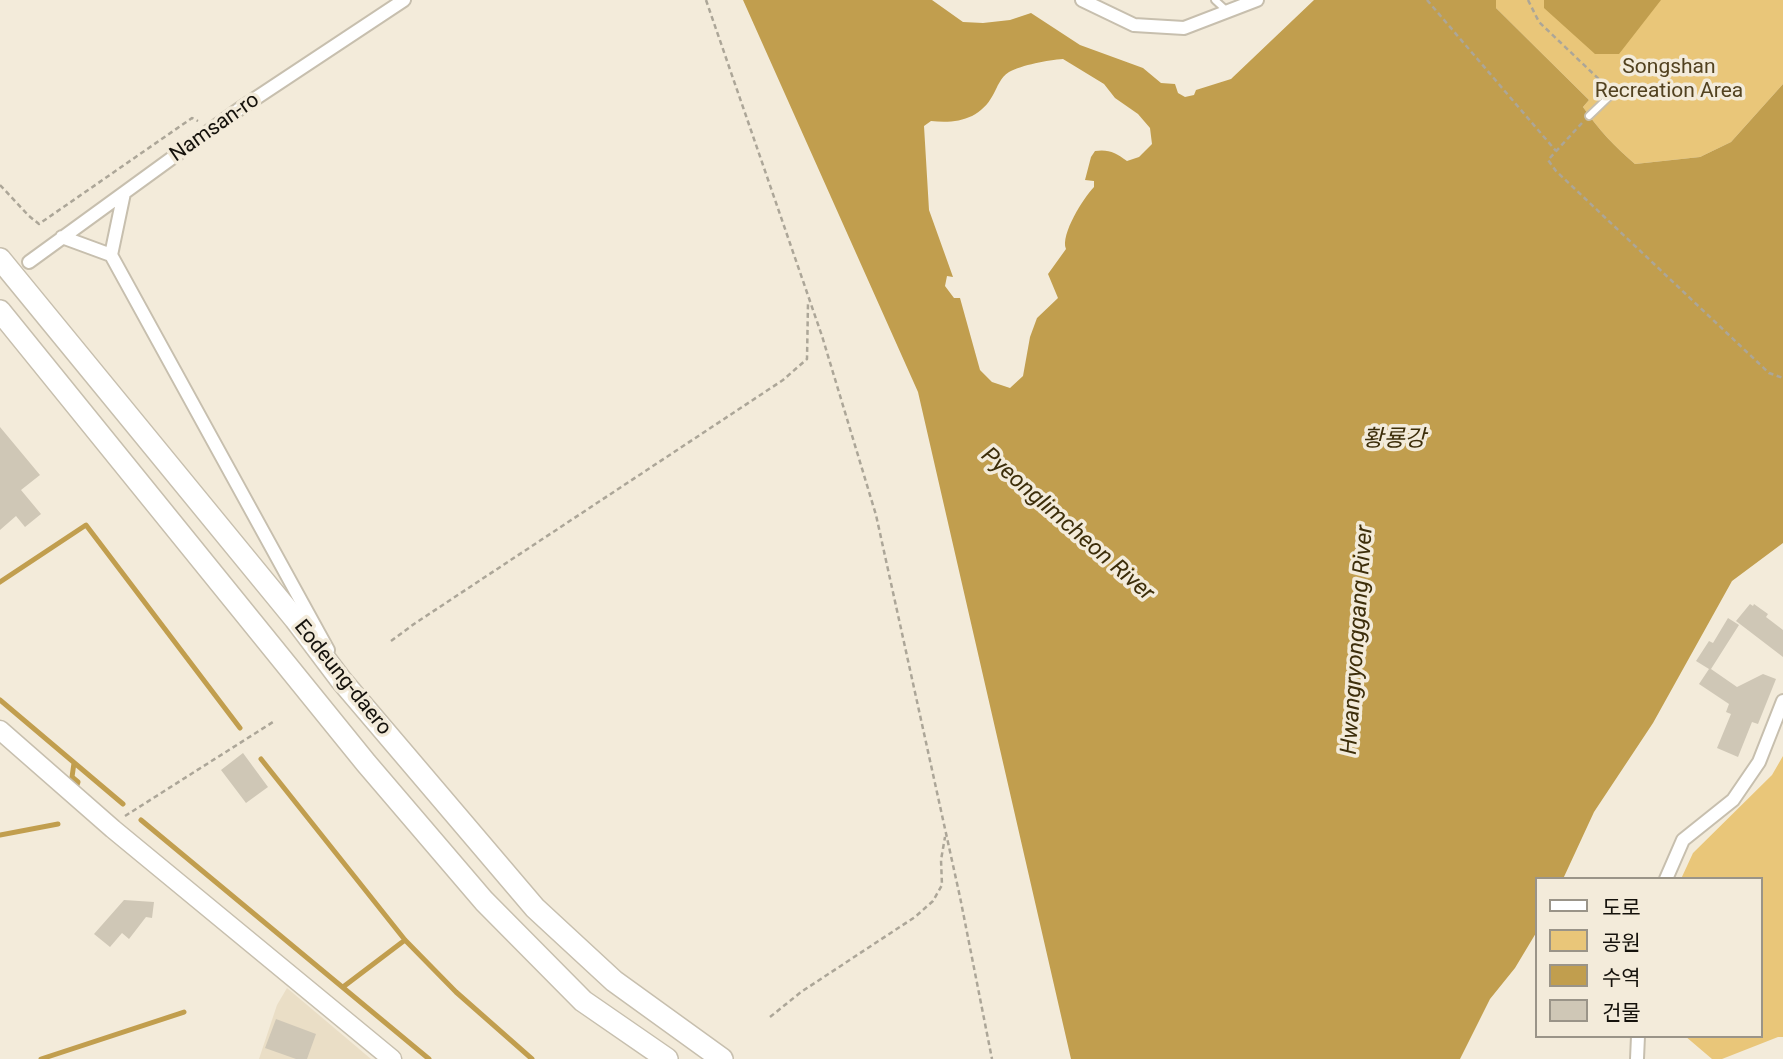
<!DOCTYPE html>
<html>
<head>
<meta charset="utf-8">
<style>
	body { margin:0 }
	#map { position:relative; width:1783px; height:1059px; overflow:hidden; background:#f3ebda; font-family:Roboto,"Noto Sans KR",sans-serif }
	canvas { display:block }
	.legend { position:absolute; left:1535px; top:877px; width:228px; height:161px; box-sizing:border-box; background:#f3ebda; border:2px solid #9a9488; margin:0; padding:9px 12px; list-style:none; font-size:21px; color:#15120c }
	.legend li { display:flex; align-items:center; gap:14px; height:35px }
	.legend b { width:35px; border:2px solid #9a9488 }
</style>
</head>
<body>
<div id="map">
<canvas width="1783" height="1059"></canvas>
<ul class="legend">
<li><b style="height:9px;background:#fff"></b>도로</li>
<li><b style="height:19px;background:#e9c679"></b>공원</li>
<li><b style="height:19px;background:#c19e4e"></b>수역</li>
<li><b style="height:19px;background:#cfc7b6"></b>건물</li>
</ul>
</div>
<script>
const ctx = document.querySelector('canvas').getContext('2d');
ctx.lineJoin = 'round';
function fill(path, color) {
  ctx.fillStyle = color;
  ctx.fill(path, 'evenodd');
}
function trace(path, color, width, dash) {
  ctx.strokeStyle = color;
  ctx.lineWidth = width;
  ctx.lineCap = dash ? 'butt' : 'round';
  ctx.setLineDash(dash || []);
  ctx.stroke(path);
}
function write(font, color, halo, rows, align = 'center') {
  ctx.font = font + ' Roboto,"Noto Sans KR",sans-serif';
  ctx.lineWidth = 7;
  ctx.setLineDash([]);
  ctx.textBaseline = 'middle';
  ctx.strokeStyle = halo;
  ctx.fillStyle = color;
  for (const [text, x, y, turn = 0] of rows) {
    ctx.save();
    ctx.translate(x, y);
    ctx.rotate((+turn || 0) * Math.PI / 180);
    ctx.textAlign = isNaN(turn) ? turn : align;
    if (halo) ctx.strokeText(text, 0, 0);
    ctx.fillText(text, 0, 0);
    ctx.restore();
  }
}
const built = new Path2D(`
	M287,988L371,1059H259L277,1005Z`);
const green = new Path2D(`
	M1496,0H1783V84L1731,142L1700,157L1635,164C1615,147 1598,129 1583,107L1589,100L1496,8Z
	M1783,756V1037H1778L1722,1059H1712L1685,1036H1760V879H1681L1693,853L1772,775Z`);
const water = new Path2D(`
	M743,0H932L963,22L983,23L1010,20L1031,13L1080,45L1143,68L1161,83L1175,84L1178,93L1185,97L1194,95L1196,90L1231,79L1314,0H1496V8L1589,100L1583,107C1598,129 1615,147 1635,164L1700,157L1731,142L1783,84V543L1732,581L1653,723L1594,812L1563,879H1536V933L1515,968L1490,999L1460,1059H1071L918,392ZM1063,59L1104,84L1115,98L1138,114L1150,128L1152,144L1139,157L1127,161C1116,153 1109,149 1095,151L1091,157L1085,180L1094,181V187C1084,197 1060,235 1066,249L1048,274L1058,298L1037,318L1030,337L1023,376L1010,388L992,382L980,370L960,298H954L945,286L947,276L953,277L929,210L924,126L931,121C957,124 980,119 993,95C998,86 1000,78 1009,72C1022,65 1048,60 1063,59Z
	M1544,0H1661L1619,54H1595L1544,8Z`);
const stream = new Path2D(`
	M0,582L86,525L240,728
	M0,700L123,804
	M261,759L405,940L456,992L532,1059
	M74,763L72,777L78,782L75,790
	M141,820L429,1059
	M0,835L58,824
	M343,987L405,940
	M41,1059L184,1012`);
const building = new Path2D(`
	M0,427L40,475L21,490L41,514L25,527L16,516L0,530Z
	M1750,604L1753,606L1754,604L1768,614L1766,617L1783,630V657L1736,621Z
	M1728,618L1739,625L1711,669L1737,687L1763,674L1776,679L1758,724L1752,722L1738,757L1717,748L1731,714L1726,712L1729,704L1699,684L1709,669L1696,661L1709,641L1713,643Z
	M243,753L268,787L246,803L221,770Z
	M124,900L154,902L152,918L146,917L129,939L122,933L110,947L94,934Z
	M276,1019L316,1034L307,1059H296L265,1048Z`);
const path = new Path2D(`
	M706,0L822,336L876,515L960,897L992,1059
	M1427,0L1556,151
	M1528,0L1539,22L1605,85
	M1582,123L1548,160L1556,171L1769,373L1783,378
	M0,185L29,216L39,224L192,118L198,121
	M391,641L414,624L783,380L807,359L808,303
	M125,816L273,722
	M770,1017L801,992L915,917L933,901L942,885L941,860L945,837`);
const service = new Path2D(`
	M1215,0L1227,11
	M1589,116L1613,93`);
const minor = new Path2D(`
	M1082,0L1134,25L1184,28L1257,0
	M124,193L111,255L328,650
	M62,237L111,255
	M29,262L238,110L404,0
	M1666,879L1683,840L1733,800L1759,762L1783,701
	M1637,1059L1638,1036`);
const secondary = new Path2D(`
	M0,730L113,829L392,1059`);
const primary = new Path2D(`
	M0,259L295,619L341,680L535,908L614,981L722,1059
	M0,311L366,763L484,901L583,1001L667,1059`);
const parkNames = [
	["Songshan",1669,68],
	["Recreation Area",1669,92]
];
const streetNames = [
	["Namsan-ro",215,128,-35],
	["Eodeung-daero",342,678,51]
];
const waterNames = [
	["황룡강",1394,440],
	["Pyeonglimcheon River",1067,525,41],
	["Hwangryonggang River",1358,640,-86]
];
fill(built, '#eadec6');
fill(green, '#e9c679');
fill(water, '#c19e4e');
trace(stream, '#c19e4e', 5);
fill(building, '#cfc7b6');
trace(service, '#c7bfae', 10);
trace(minor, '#c7bfae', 16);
trace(secondary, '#c7bfae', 21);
trace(primary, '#c7bfae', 24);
trace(path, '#aca698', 2.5, [5, 3.5]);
trace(service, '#fff', 6);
trace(minor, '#fff', 12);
trace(secondary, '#fff', 18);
trace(primary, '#fff', 21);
write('21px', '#524220', '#f3ebda', parkNames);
write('21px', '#15120c', '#f3ebda', streetNames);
write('italic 23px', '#3d2e0a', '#f3ebda', waterNames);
</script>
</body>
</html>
